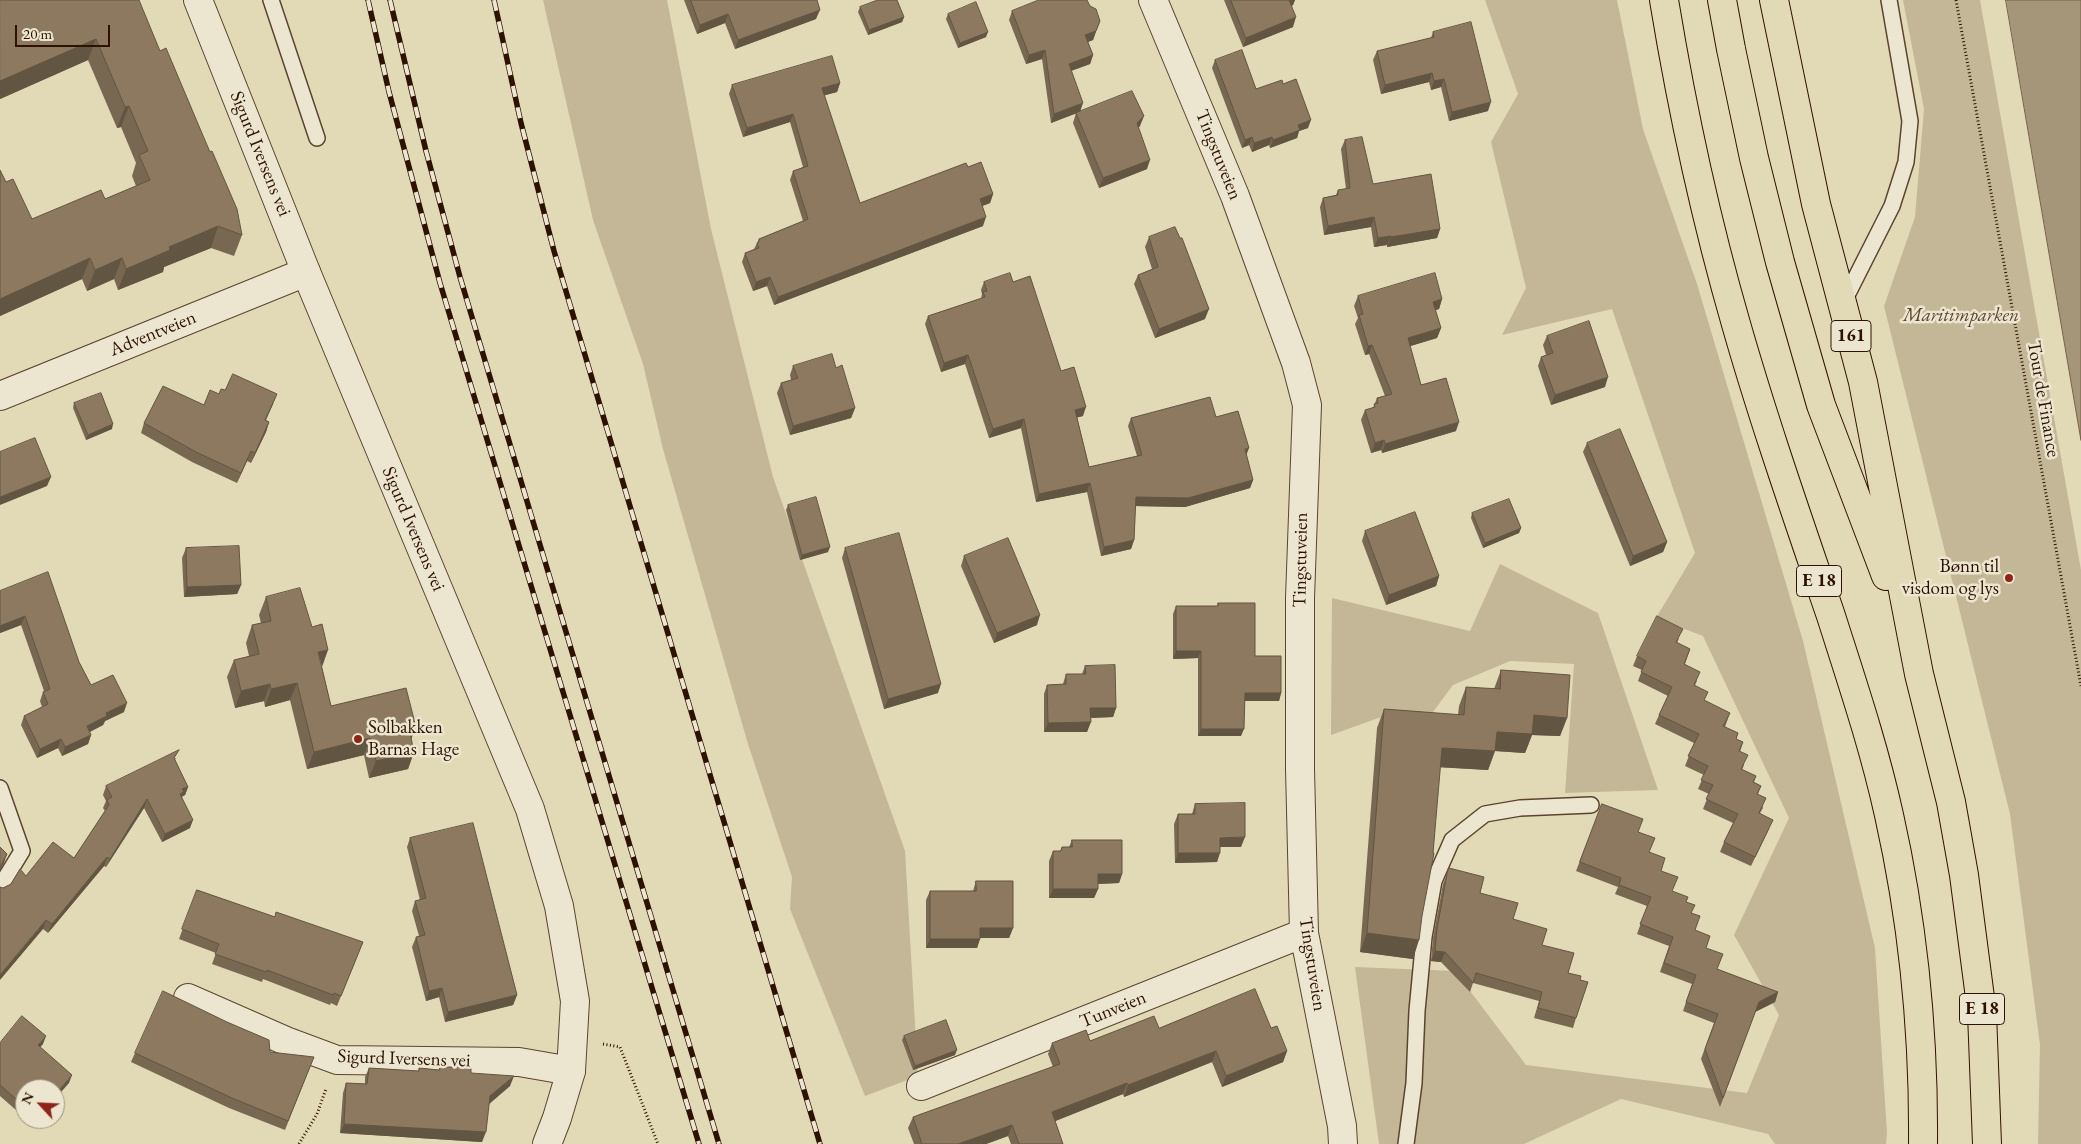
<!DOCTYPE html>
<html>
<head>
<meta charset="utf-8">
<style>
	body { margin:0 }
	#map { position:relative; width:2081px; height:1144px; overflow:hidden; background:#e2d9b7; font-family:"EB Garamond",serif }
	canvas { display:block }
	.north { position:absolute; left:15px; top:1079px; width:50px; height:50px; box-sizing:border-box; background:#ece6d0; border:1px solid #a0917d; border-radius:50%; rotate:295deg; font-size:14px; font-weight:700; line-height:20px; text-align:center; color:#2e1200 }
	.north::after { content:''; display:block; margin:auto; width:18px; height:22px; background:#8f2418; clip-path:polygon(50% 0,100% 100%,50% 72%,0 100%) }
	.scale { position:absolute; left:15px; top:25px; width:95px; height:22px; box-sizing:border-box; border:2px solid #2e1200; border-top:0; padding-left:6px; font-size:15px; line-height:18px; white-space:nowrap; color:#2e1200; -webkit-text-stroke:4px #ece6d0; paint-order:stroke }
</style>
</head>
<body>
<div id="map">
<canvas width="2081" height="1144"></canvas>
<div class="north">N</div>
<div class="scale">20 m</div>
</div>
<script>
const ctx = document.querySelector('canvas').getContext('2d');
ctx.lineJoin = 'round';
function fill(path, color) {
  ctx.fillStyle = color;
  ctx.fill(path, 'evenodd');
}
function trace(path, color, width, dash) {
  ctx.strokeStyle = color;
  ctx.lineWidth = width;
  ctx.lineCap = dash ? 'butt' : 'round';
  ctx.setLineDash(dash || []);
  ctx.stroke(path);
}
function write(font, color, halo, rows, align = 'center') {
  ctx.font = font + ' "EB Garamond",serif';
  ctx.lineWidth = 5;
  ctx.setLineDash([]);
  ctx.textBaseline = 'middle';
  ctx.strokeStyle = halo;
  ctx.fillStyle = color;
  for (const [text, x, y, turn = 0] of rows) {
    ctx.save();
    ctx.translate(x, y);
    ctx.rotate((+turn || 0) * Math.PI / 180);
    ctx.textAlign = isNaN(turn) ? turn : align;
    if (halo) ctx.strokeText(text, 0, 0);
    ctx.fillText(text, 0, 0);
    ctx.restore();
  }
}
const green = new Path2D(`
	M543,0H667L711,229L773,477L905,851L918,1076L865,1096L790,909L792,877L748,744L663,449L643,364L593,220Z
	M1485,0H1617L1643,129L1697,284L1803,641L1875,948L1887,1133L1886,1144H1775L1768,1134L1621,1099L1524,1144H1379L1355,967L1455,971L1526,1065L1747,1093L1779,1015L1734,935L1789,818L1703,636L1656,618L1695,553L1612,309L1502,335L1526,288L1491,142L1518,94Z
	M1903,0H1980L2081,570V1144H2038L2040,1045L2010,814L1884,306L1915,217L1924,109Z
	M1500,564L1598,613L1658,790L1565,793L1574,664L1510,661L1453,685L1430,716H1384L1331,735L1332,598L1470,631Z`);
const water = new Path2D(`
	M2006,0H2081V440Z`);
const path = new Path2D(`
	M1956,0L2081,686
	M603,1044L620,1047L658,1144
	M299,1144L317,1114L326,1089`);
const service = new Path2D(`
	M271,0L317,138
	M1843,303L1892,206L1906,162L1910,121L1889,0
	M0,788L22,851L0,887
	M1406,1144L1414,1083L1417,1011L1424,937L1434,881L1452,840L1485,814L1520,808L1591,805`);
const minor = new Path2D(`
	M1153,0L1235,196L1296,363L1307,405L1300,598V769L1304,933L1342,1126L1343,1144
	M0,396L306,272
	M188,998L286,1041L337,1060L519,1062L571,1071
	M921,1086L1304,933`);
const tertiary = new Path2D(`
	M198,0L306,272L530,809L559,906L575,1001L571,1071L557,1118L547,1144`);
const trunk = new Path2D(`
	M1664,0C1682,109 1705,217 1736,324C1764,422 1798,519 1831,616C1852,682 1874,747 1889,815C1913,922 1924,1034 1923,1144
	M1722,0L1731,49L1754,158L1780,262L1821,405L1886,576
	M1774,0L1816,204L1863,382L1919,674L1951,802L1964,875L1982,1013L1987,1144`);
const rail = new Path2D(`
	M368,0L389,92L440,283L699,1144
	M390,0L426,151L460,277L719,1144
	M494,0L521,123L554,251L820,1144`);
const wall = new Path2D(`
	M0,0L160,51L242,235L234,256L211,248L164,267L163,272L118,290L114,279L87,291L82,279L0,316L6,182L32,219L105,199L136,186L132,176L136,163L121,127L117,128L88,60L0,99Z
	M684,0H817L816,19L735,49L725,23L697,34Z
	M1224,0H1295L1293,5L1292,6L1293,27L1243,47Z
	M1090,6L1100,21L1093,40L1088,42L1093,55L1090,64L1071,71L1080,111L1140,126L1138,128L1147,169L1099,188L1073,123L1076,113L1051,123L1042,59L1026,64L1009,20L1012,11Z
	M860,7L904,17L902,22L868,35L858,12Z
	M948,14L986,37L958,48L946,19Z
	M1433,32L1488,111L1449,121L1441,87L1431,90L1429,82L1381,94L1373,60L1377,51L1431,38Z
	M1215,60L1256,89L1283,84L1308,128L1299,131L1297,138L1270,148L1269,145L1252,152L1249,145L1242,148L1212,68Z
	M840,83L837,92L824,95L860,203L968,167L993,194L990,203L982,206L983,226L774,305L767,286L753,291L742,262L745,253L754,249L759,239L803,221L790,180L793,171L803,167L790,122L743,137L729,94L732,85Z
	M1345,140L1373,184L1440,229L1437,238L1387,247V245L1374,247L1371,227L1324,235L1320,207L1323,198L1336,195L1338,190L1346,189L1341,149Z
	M1149,237L1205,319L1155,338L1134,284L1138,275L1152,269L1145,247Z
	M984,282H1013L1061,371L1083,416L1077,417L1089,467L1137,456L1128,426L1131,418L1216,417L1246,455L1253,480L1250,488L1185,507L1135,506L1134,540L1131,549L1101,556L1087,492L1036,502L1021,428L989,438L965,364L941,372L925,324L928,316L981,299L982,294L981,290Z
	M1358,296L1442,299L1439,309L1435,310L1441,328L1437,338L1410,346L1421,385L1456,431L1382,453L1381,450L1371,453L1361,420L1365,410L1373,408L1377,398L1385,396L1369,354L1365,355L1355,324L1358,318L1354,306Z
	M1547,336L1605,387L1551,405L1538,366L1541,357L1546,355L1543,345Z
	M793,366L836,368L855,408L851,418L790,435L777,393L781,383L791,380L790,375Z
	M225,390L273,404L266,420L269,422L266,432L251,463L247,461L237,483L192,462L141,433L144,423L204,405Z
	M74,403L112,429L86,440L73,408Z
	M1587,443L1667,542L1663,552L1630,566L1583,452Z
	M788,505L828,552L800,560L786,510Z
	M1472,513L1521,528L1519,533L1483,548L1471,518Z
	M1365,531L1439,576L1436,586L1386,605L1362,541Z
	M186,548L241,585L237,594L184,597L182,558Z
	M845,548L938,693L884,709L842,558Z
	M964,556L1037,625L994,643L961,566Z
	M0,591L79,662L91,685L124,712L105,721L103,725L90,732L91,735L88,744L62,756L58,748L37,758L21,725L24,716L42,707L40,701L43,692L44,691L21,625L0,633Z
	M266,597L322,667L331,706L416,727L411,739L414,752L408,769L369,778L364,755L307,769L290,700L265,707L264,701L235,708L227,677L234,660L249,656L246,643L252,625L261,623L259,615Z
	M1218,603L1255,656L1281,693L1279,701H1245L1241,736H1198V658L1173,659V614L1176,606H1217Z
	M1679,638L1677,643L1690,649L1685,664L1697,681L1695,685L1705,701L1730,713L1725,727L1738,733L1736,739L1743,742L1740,752L1744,765L1742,770L1756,776L1754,782L1761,786L1758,794L1763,808L1760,813L1769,829L1751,866L1720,852L1724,842L1733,823L1703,809L1709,794L1698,789L1704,775L1685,766L1694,743L1655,724L1659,715L1668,696L1638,681L1642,670L1633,666L1637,656Z
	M1085,666L1116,708L1113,717L1091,718L1087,732H1044V694L1047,685L1063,684L1066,674H1082Z
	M1501,670L1567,718L1560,736L1532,735L1525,753L1495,751L1488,770L1440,767L1413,959L1360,952L1377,728L1384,709L1458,715L1459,706L1466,687L1494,689Z
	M176,758L175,760L188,787L185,795L182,797L190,828L162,842L144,808L106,867L104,866L48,933L43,929L3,888L26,876L74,858L105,811L103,808L106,801L103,795L106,786Z
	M1195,804L1241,847H1220L1217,862L1175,863L1174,824L1178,814H1192Z
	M1602,804L1638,832L1672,891L1686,902L1692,913L1695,930L1717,969L1778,992L1775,1002L1755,1012L1720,1107L1701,1059L1714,1023L1683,1011L1692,984L1660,972L1669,946L1637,934L1647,906L1615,894L1618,887L1576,871Z
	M410,838L517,995L513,1005L445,1022L439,997L426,1001L412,947L416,937L419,936L412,911L415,901L420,900L407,847Z
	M1072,840L1122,874L1119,883L1098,884V889L1094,898H1049V861L1053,851H1060L1062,847H1069Z
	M1447,874L1480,893L1513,919L1542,945L1568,973L1580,980L1576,1018L1573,1028L1534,1018L1539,1001L1473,983L1470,992L1441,962L1431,961L1433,938L1443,884Z
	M976,881L1013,928L1009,938H980L977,948H926V900L930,891H973Z
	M197,890L275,917L363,942L337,1006L331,1003L330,1005L263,979L262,982L212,964L216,953L179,939Z
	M1159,1028H1271L1287,1051L1283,1062L1222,1087L1212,1062L1124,1097L1123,1094L1055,1121L1063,1144H1011L1008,1136L986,1144H914L908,1128L913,1117L1053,1067L1048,1054L1052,1043L1090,1041Z
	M904,1036L955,1055L913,1070L902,1040Z
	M0,1043L43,1044L40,1047L69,1083L25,1089V1118L0,1096Z
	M270,1052L310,1067L285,1130L229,1108L131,1062L135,1053Z
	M440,1067L471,1073L510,1086L489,1103L482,1142L340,1133L343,1093L346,1083L365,1084V1077L369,1068L418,1071L419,1068L439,1070Z
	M26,1119H38L33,1125Z`);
const shadedWall = new Path2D(`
	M1288,0H1295L1293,5L1285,9Z
	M820,10L816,19L735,49L738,40Z
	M728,14L725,23L697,34L700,25Z
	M904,17L902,22L868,35L869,30Z
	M1296,17L1293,27L1243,47L1246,38Z
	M1096,31L1093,40L1082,44L1085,35Z
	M988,32L986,37L958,48L960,43Z
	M96,39L88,60L0,99V81Z
	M1045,50L1042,59L1026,64L1029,55Z
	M1093,55L1090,64L1065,73L1069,64Z
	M1432,73L1429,82L1381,94L1385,85Z
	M1444,79L1441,87L1431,90L1434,81Z
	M840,83L837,92L819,97L822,88Z
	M1491,102L1488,111L1449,121L1452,112Z
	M1083,103L1080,112L1051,123L1054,114Z
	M129,106L121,127L117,128L125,107Z
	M793,114L790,122L743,137L747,128Z
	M1144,116L1140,126L1133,133L1137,123Z
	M1311,120L1308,128L1299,131L1297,138L1270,148L1273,140L1298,125Z
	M1252,137L1249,145L1242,148L1245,140Z
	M1272,137L1269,145L1252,152L1254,143Z
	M1150,160L1147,169L1099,188L1103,178Z
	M993,194L990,203L977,208L980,199Z
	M986,217L983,226L774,305L778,297Z
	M1374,217L1371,227L1324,235L1328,226Z
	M218,226L211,248L164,267L163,272L118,290L126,269L169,247Z
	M1440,229L1437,238L1387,247L1391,237Z
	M1391,236L1387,245L1374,247L1378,238Z
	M90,258L82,279L0,316V299Z
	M122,258L114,279L87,291L95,270Z
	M770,277L767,286L753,291L756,282Z
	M1442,299L1439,309L1430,312L1433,302Z
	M1209,309L1205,319L1155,338L1159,329Z
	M1441,328L1437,338L1404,348L1408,338Z
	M1372,345L1369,354L1365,355L1368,346Z
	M968,355L965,364L941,372L944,363Z
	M1608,377L1605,387L1551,405L1555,395Z
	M277,394L273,404L261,430L265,420Z
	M1086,407L1083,416L1072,419L1075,410Z
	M855,408L851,418L790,435L793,426Z
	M1024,419L1021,428L989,438L993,429Z
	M269,422L266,432L251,463L255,453Z
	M1459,422L1456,431L1382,453L1385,444Z
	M113,424L112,429L86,440L88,435Z
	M1384,440L1381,450L1371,453L1375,443Z
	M1249,448L1246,456L1245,449Z
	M251,451L247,461L237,483L241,473Z
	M51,477L47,486L0,505V497Z
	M1253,480L1250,488L1185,507L1133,506L1136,497Z
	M1090,483L1087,492L1036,502L1039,494Z
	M1521,528L1519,533L1483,548L1485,543Z
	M1134,540L1131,549L1101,556L1104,547Z
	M1667,542L1663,552L1630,566L1633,556Z
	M830,547L828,552L800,560L802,555Z
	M1439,576L1436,586L1386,605L1389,595Z
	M241,585L237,594L184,597L187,587Z
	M1040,615L1037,625L994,643L997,633Z
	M25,616L21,625L0,633V626Z
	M328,650L322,667L318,652Z
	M1176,651H1201L1198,658L1173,659Z
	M297,683L290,700L265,707L271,689Z
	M270,684L264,701L235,708L241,691Z
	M941,684L938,693L884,709L888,699Z
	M1245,693H1281L1279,701H1242Z
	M127,703L124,712L105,721L103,725L83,735L87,726L106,713Z
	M1090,708H1116L1113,717L1087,718Z
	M1534,715L1567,718L1560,736L1532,735L1525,753L1495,751L1488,770L1435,767L1442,748L1497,732Z
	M1091,722L1087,732H1044L1048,723Z
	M416,727L409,744V728Z
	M1201,729H1244L1241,736H1198Z
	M91,735L88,744L62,756L65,747Z
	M370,738L364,755L307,769L314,752Z
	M61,739L58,748L37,758L40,749Z
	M414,752L408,769L369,778L376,761Z
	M188,787L185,795L182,796L180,801L177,802L182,789Z
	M147,799L144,808L106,867L110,859Z
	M193,820L190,828L162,842L165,834Z
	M1245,837L1241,847H1217L1220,838Z
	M1178,853H1220L1217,862L1175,863Z
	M7,854L4,863L0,870V867Z
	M107,857L104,866L48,933L52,924Z
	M1098,874H1122L1119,883L1094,884Z
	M1053,889H1098L1094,898H1049Z
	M46,920L43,929L0,980V975Z
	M980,928H1013L1009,938H977Z
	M1367,933L1419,940L1413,959L1360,952Z
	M930,939H980L977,948H926Z
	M1435,951L1445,952L1441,962L1431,961Z
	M442,988L439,997L426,1001L429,991Z
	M1778,992L1775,1002L1755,1012L1720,1107L1759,1002Z
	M517,995L513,1005L445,1022L448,1012Z
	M46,1036L43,1044L35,1053L38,1045Z
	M957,1050L955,1055L913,1070L915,1066Z
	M1216,1051L1212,1062L1124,1097L1128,1085Z
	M1287,1051L1283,1062L1222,1087L1226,1076Z
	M72,1075L69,1083L55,1099V1095Z
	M514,1076L510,1086L487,1106L490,1096Z
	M1127,1083L1123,1094L1048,1124L1052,1112Z
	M35,1119H38L33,1125Z
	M344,1124L486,1132L482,1142L340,1133Z
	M1012,1125L1008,1136L986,1144H958Z`);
const building = new Path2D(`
	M0,0H139L160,51L166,48L204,138L210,152L212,151L237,209L242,235L218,226L169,247L170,250L126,269L122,258L95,270L90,258L0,299V170L6,182L13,179L32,219L101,190L105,199L150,180L139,155L148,151L129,106L125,107L96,39L0,81Z
	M691,0H817L820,10L738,40L728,14L700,25Z
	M878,0H897L904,17L869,30L860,7Z
	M1039,0H1087L1090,6L1096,9L1100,21L1096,31L1085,35L1093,55L1069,64L1083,103L1054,114L1045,50L1029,55L1012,11Z
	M1231,0H1289L1296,17L1246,38Z
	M976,2L988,32L960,43L948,14Z
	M1471,22L1491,102L1452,112L1444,79L1434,81L1432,73L1385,85L1377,51L1434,37L1433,32Z
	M1242,50L1256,89L1282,80L1283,84L1296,79L1311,120L1298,125L1300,130L1273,140L1272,137L1254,143L1252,137L1245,140L1215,60Z
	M832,56L840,83L822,88L860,203L966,163L968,167L981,162L993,194L980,199L986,217L778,297L770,277L756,282L745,253L759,248L757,243L759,242V239L808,219L793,171L808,166L793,114L747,128L732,85Z
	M1132,91L1144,116L1137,123L1150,160L1103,178L1076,113Z
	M1362,137L1373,184L1431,174L1440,229L1391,237V236L1378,238L1374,217L1328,226L1323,198L1338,195V190L1350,188L1345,140Z
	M1175,227L1180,238H1182L1209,309L1159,329L1138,275L1158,267L1149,237Z
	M1010,273L1013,282L1030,276L1061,371L1074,367L1086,407L1075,410L1089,467L1142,455L1131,418L1210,397L1216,417L1238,411L1249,448L1245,449L1253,480L1188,498L1136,497L1134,540L1104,547L1090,483L1039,494L1024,419L993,429L968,355L944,363L928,316L985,297L983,292L987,291L984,282Z
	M1435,273L1442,299L1433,302L1441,328L1408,338L1421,385L1446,378L1459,422L1385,444L1384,440L1375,443L1365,410L1375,407L1374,404L1378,403L1377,398L1392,394L1372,345L1368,346L1359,315L1363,314L1358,296Z
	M1589,321L1608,377L1555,395L1541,357L1553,353L1547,336Z
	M832,354L836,368L842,365L855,408L793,426L781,383L798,378L793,366Z
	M233,374L277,394L265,420L269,422L255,453L251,451L241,473L196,452L144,423L163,386L204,405L210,390L219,394L221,389L225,390Z
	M101,393L113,424L88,435L74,403Z
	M1620,429L1667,542L1633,556L1587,443Z
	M35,438L51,477L0,497V452Z
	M816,497L830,547L802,555L788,505Z
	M1509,499L1521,528L1485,543L1472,513Z
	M1415,512L1439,576L1389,595L1365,531Z
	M899,533L941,684L888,699L845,548Z
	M1008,538L1040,615L997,633L964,556Z
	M239,546L241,585L187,587L186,548Z
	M48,572L79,662L91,685L113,675L127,703L106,713L107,716L87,726L91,735L65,747L61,739L40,749L24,716L48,704L43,692L50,689L25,616L0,626V591Z
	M300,588L312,627L322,624L328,650L318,652L331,706L406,688L416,727L409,728L414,752L376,761L370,738L314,752L297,683L271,689L270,684L241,691L234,660L259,654L252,625L271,621L266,597Z
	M1218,603H1255V656H1281V693H1245L1244,729H1201V651H1176V606H1218Z
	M1657,616L1683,629L1676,642L1690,649L1684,664L1700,672L1694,685L1708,692L1704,700L1730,713L1723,726L1738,733L1736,739L1743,742L1739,751L1748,755L1741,769L1756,776L1753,782L1761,786L1757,794L1766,798L1759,813L1773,820L1755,857L1724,842L1738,814L1706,799L1713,785L1701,780L1708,766L1688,756L1699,734L1659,715L1672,687L1641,672L1646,661L1637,656Z
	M1115,665L1116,708H1090L1091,722L1048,723L1047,685L1066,684V674H1086L1085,666Z
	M1501,670L1570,675L1567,718L1534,715L1532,734L1497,732L1495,751L1442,748L1433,853H1434L1422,916L1419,940L1367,933L1384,709L1464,715L1466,687L1500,689Z
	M179,750L174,758L188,787L182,789L184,792L180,794L193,820L165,834L147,799L110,859L107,857L52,924L46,920L0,975V887L3,888L11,884L20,869L26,876L53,842L74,858L109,805L107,800L112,797L106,786Z
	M1245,803V837L1220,838V853H1178V814H1195V804Z
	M1602,804L1643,819L1638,832L1655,838L1649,852L1665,858L1661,871L1678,877L1672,891L1688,897L1686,902L1695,905L1691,913L1700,916L1695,930L1710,936L1706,948L1723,954L1717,969L1778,992L1759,1002L1723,1098L1705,1049L1718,1014L1686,1002L1696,975L1664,963L1673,937L1640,924L1651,897L1619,885L1621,878L1580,862Z
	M473,823L517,995L448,1012L442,988L429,991L416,937L425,935L415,901L426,898L410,838Z
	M1072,840H1122V874H1098V889H1053V851H1061L1062,847H1072Z
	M0,847L7,854L0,867Z
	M1449,868L1484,877L1480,893L1518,903L1513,919L1547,929L1542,945L1574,953L1568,973L1581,976L1580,980L1588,982L1576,1018L1538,1008L1542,992L1476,973L1473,983L1445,952L1435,951L1437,929L1447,874Z
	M976,881H1013V928H980V939H930V891H976Z
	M197,890L275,917L276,912L363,942L341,996L334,993L333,995L267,970L266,972L215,954L219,944L182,929Z
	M1255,989L1271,1028L1277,1026L1287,1051L1226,1076L1216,1051L1128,1085L1127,1083L1052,1112L1063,1144H1019L1012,1125L958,1144H922L913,1117L1060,1064L1052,1043L1086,1030L1090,1041L1154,1016L1159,1028Z
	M163,991L227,1022L269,1040L270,1052L314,1057L288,1121L232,1098L135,1053Z
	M22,1016L46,1036L38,1045L72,1075L55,1095V1089H25V1107L0,1085V1043Z
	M946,1020L957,1050L915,1066L904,1036Z
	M440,1067H471V1073L514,1076L490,1096L486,1132L344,1124L346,1083L367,1084L369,1068L419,1071V1068L439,1070Z`);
const markers = [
	[2009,578,5,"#8f2418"],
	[358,739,5,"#8f2418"]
];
const shields = [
	[1851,336,40],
	[1819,581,45],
	[1982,1009,45]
];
const shieldNames = [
	["161",1851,336],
	["E 18",1819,581],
	["E 18",1982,1009]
];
const streetNames = [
	["Sigurd Iversens vei",260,154,68],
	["Tingstuveien",1218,155,68],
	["Adventveien",153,334,-22],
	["Tour de Finance",2043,399,80],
	["Sigurd Iversens vei",413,529,67],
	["Tingstuveien",1301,560,-89],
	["Tingstuveien",1312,964,81],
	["Tunveien",1113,1010,-22],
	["Sigurd Iversens vei",404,1059,2]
];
const parkNames = [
	["Maritimparken",1961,316]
];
const poiNames = [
	["Bønn til",1999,567],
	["visdom og lys",1999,589],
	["Solbakken",368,728,"left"],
	["Barnas Hage",368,750,"left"]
];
fill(green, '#c3b798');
fill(water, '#a59579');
trace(water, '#756149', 1);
trace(service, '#5b442e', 18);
trace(minor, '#5b442e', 30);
trace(tertiary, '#5b442e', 30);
trace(trunk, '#2e1200', 30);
trace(path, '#2e1200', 3, [1, 2.5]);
trace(service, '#ece6d0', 15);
trace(minor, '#ece6d0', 28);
trace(tertiary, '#ece6d0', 28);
trace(trunk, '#e2d9b7', 28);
trace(rail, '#2e1200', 5.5);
trace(rail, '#ece6d0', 4, [11]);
fill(wall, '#786852');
fill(shadedWall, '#625542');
fill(building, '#8c795f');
trace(building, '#625542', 1);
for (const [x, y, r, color] of markers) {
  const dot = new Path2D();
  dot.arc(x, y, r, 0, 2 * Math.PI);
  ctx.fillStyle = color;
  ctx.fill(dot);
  trace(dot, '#ece6d0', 2);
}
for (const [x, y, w] of shields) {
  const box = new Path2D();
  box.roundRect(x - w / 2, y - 15.5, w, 31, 4);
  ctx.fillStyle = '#ece6d0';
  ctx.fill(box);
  trace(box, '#2e1200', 1);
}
write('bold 18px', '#2e1200', null, shieldNames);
write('19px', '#2e1200', '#ece6d0', streetNames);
write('italic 19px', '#5b442e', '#ece6d0', parkNames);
write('19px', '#2e1200', '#ece6d0', poiNames, 'right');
</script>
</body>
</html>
